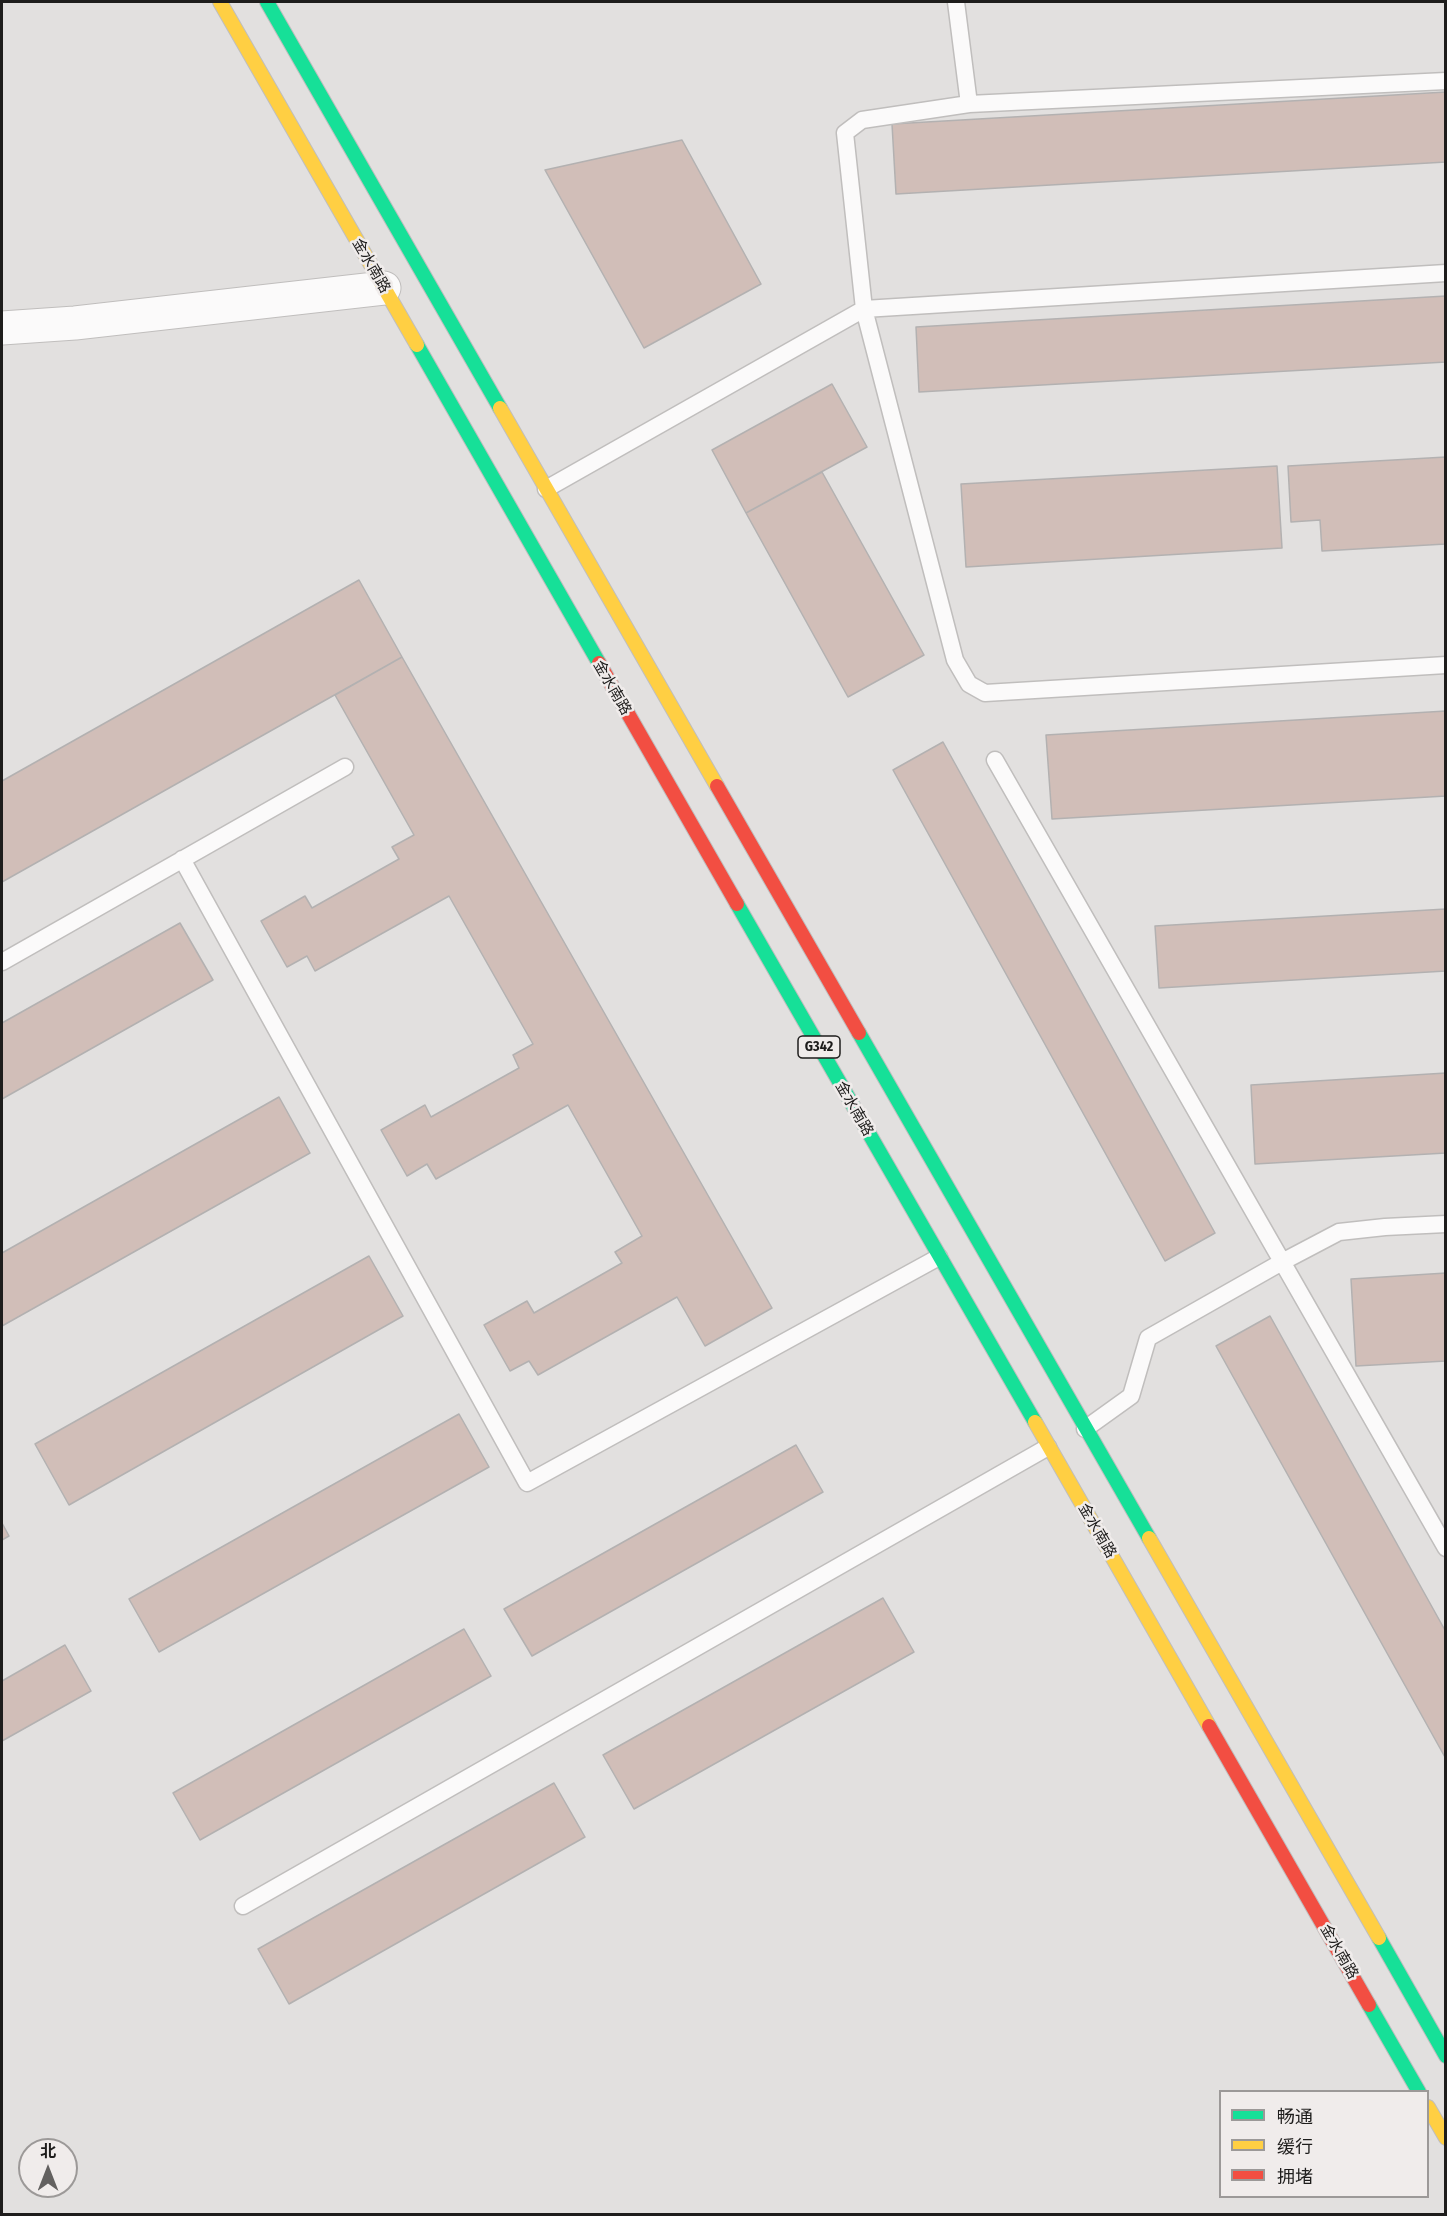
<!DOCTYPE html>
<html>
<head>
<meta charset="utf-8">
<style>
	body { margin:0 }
	#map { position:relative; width:1447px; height:2216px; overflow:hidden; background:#e2e0df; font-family:"Fira Sans Condensed","Noto Sans SC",sans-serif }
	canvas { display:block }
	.frame { position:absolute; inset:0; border:3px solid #1e1d1c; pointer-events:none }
	.legend { position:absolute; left:1219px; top:2090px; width:210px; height:108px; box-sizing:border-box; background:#f0eceb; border:2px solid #9c9998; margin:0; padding:8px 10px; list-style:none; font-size:18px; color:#1e1d1c }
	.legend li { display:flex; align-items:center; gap:12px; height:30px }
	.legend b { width:30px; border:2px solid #9c9998 }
	.north { position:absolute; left:18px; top:2138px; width:60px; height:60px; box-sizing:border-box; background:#f0eceb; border:2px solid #9c9998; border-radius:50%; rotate:0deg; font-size:16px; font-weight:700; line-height:24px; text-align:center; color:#1e1d1c }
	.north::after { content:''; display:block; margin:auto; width:21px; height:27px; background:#636160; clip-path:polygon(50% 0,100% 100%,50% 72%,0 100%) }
</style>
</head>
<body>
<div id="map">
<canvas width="1447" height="2216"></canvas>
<div class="frame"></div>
<ul class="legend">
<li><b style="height:8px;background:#16e098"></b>畅通</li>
<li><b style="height:8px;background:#ffcf43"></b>缓行</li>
<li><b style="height:8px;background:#f24e42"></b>拥堵</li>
</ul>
<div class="north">北</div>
</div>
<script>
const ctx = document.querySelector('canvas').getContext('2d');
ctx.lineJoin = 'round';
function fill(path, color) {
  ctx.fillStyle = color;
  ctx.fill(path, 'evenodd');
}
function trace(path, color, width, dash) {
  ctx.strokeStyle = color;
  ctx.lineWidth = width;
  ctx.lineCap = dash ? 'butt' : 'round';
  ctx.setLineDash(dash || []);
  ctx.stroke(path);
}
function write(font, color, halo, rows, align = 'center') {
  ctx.font = font + ' "Fira Sans Condensed","Noto Sans SC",sans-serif';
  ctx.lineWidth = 5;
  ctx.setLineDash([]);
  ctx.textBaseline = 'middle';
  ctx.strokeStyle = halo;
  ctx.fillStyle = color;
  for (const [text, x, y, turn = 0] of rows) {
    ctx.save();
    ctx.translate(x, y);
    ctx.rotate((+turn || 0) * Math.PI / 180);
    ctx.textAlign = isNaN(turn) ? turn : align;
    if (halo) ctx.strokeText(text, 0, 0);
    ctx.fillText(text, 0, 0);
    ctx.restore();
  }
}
const building = new Path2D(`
	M1446,92V162L896,194L892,124Z
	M682,140L761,284L644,348L545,170Z
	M1446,296V362L919,392L916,327Z
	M832,384L867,447L746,513L712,450Z
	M1446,457V544L1322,551L1320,520L1291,522L1288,466Z
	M1277,466L1282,548L966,567L961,484Z
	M822,472L924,655L848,697L746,513Z
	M359,580L402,657L2,882V781Z
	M402,657L772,1308L705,1346L677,1297L538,1375L529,1361L510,1371L484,1325L527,1301L534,1313L622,1263L615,1252L642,1236L568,1105L436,1179L427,1164L407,1176L381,1130L425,1105L431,1117L519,1068L513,1055L533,1044L449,896L315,971L307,956L287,967L261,921L305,896L312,908L399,859L392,847L414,835L335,695Z
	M1446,711V796L1052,819L1046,735Z
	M943,742L1215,1233L1165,1261L893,770Z
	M1446,909V971L1159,988L1155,926Z
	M180,923L213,980L2,1099V1023Z
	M1446,1073V1153L1255,1164L1251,1085Z
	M279,1097L310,1153L2,1326V1253Z
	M369,1256L403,1316L69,1505L35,1444Z
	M1446,1273V1361L1356,1366L1351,1279Z
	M1270,1316L1446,1632V1759L1216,1346Z
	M459,1414L489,1467L159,1652L129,1599Z
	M796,1445L823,1492L532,1656L504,1609Z
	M2,1523L9,1536L2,1540Z
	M883,1598L914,1652L634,1809L603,1755Z
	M464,1629L491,1676L200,1840L173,1793Z
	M65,1645L91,1691L2,1741V1681Z
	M554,1783L585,1837L289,2004L258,1949Z`);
const lane = new Path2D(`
	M956,2L969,104L862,120L845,133L864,309L1446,273
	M969,104L1446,81
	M546,489L864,309L955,660L969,684L985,693L1446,665
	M995,760L1446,1548
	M182,859L527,1483L939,1257
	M2,962L345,767
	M1085,1429L1131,1396L1148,1338L1282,1262L1339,1232L1385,1227L1446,1224
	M243,1906L1048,1447`);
const street = new Path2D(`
	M2,328L75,323L384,288`);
const fast = new Path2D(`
	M267,2L500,408
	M417,345L599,663
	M737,904L1035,1422
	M859,1033L1149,1538
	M1379,1938L1446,2056
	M1369,2005L1419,2092`);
const slow = new Path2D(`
	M220,2L417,345
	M500,408L717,786
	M1035,1422L1209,1726
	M1149,1538L1379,1938
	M1428,2107L1446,2138`);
const jam = new Path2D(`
	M599,663L737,904
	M717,786L859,1033
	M1209,1726L1369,2005`);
const shields = [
	[819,1047,42]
];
const shieldNames = [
	["G342",819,1047]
];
const streetNames = [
	["金水南路",371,266,60],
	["金水南路",612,688,60],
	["金水南路",854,1109,60],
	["金水南路",1097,1531,60],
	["金水南路",1339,1952,60]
];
fill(building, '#d1beb8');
trace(building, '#b3b1b1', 1.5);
trace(lane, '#c0bebd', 19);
trace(street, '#c0bebd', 35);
trace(fast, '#bfbebe', 16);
trace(slow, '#bfbebe', 16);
trace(jam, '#bfbebe', 16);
trace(lane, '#fbfafa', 16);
trace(street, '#fbfafa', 33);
trace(fast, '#16e098', 14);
trace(slow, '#ffcf43', 14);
trace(jam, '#f24e42', 14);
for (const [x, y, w] of shields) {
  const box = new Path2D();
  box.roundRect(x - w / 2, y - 11, w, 22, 4.5);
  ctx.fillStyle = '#f0eceb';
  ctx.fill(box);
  trace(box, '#1e1d1c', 1.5);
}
write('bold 14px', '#1e1d1c', null, shieldNames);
write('15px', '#1e1d1c', '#f0eceb', streetNames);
</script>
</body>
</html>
